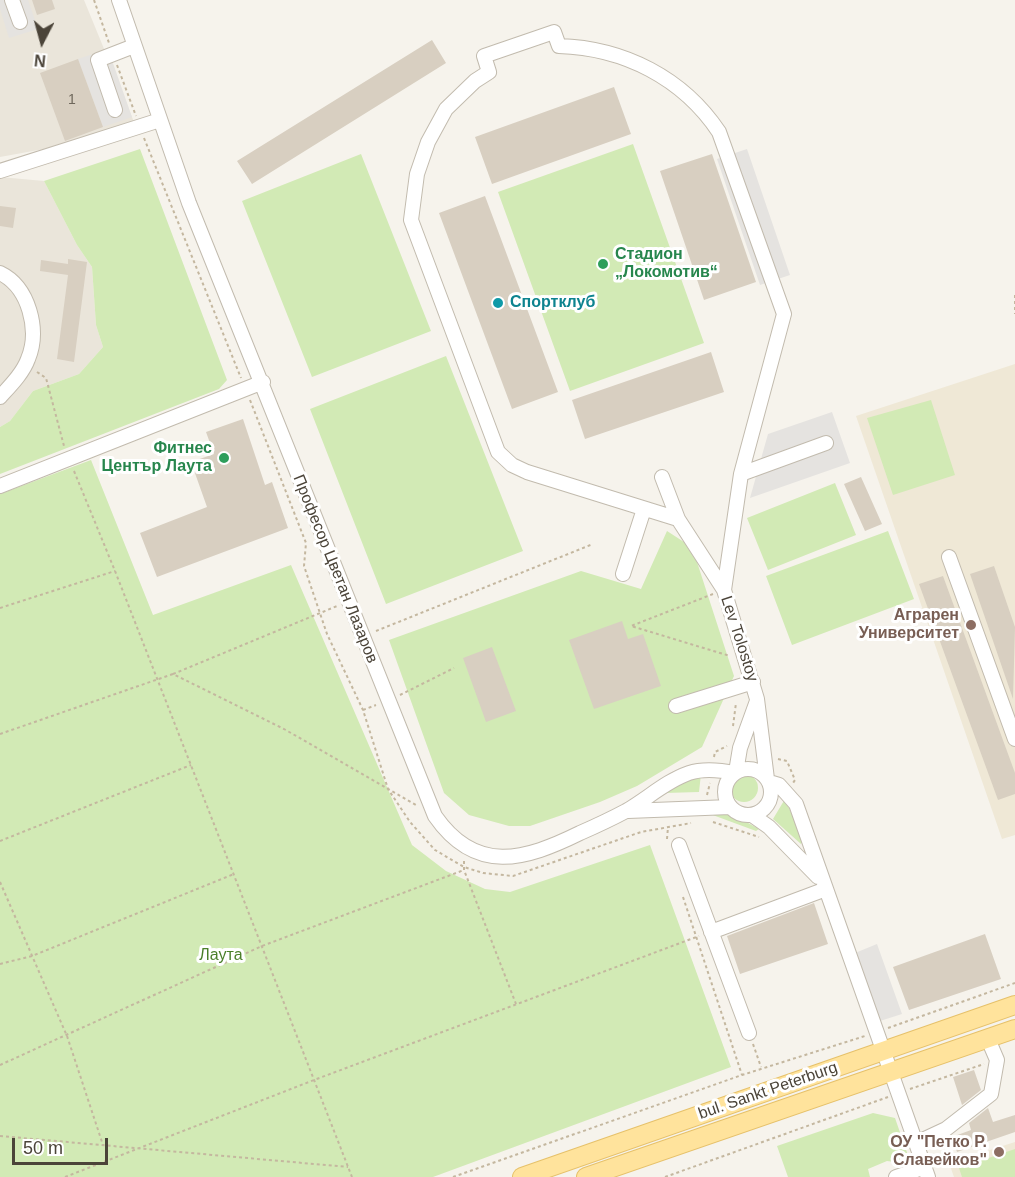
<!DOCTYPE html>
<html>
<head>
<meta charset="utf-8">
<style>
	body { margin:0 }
	#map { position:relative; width:1015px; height:1177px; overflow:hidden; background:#f6f3ec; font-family:Helvetica,sans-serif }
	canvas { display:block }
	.north { position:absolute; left:12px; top:12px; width:60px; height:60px; -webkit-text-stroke:4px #fff; paint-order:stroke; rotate:186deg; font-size:16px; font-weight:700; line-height:24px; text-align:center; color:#4b4439 }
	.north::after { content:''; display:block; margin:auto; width:21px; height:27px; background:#4b4439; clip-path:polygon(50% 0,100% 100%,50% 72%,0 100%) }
	.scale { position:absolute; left:12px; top:1138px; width:96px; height:27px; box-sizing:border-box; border:3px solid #4b4439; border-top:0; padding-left:8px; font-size:18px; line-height:21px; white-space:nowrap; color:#4b4439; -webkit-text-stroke:4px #fff; paint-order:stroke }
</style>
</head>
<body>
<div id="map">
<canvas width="1015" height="1177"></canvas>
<div class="north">N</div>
<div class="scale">50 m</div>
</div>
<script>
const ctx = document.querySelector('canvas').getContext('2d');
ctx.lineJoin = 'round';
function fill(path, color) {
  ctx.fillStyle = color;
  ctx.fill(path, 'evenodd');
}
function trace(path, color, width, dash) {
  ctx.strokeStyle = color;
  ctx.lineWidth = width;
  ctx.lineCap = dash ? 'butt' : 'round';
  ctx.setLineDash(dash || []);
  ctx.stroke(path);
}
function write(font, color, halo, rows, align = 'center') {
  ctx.font = font + ' Helvetica,sans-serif';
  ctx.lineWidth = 6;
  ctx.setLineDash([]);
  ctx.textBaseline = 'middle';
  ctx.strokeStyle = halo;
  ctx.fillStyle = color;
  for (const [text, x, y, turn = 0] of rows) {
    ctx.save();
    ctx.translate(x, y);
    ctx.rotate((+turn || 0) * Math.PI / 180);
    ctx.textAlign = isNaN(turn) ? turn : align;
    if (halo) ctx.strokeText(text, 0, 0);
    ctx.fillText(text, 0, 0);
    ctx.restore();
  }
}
const residential = new Path2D(`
	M0,0H84L134,122L55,147L0,157Z
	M0,177L44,181L77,245L92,267L96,325L103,347L79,374L33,391L10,421L0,427Z`);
const education = new Path2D(`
	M1015,364V835L1002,839L856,416Z
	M1015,1142V1177H954L949,1163Z`);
const green = new Path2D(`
	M633,144L704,343L570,391L498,192Z
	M140,149L227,380L219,389L0,474V427L10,421L33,391L79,374L103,347L96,325L92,267L77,245L44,181Z
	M361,154L431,331L312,377L242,201Z
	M446,356L523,551L386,604L310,409Z
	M931,400L955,475L893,495L867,418Z
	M91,460L153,615L291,565L412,845L446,871L485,889L510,892L650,845L731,1067L433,1177H0V494Z
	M835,483L856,535L768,570L747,518Z
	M667,531L684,542L697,562L734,676L702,747L637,786L600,802L530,826H509L469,815L444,793L389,640L581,571L641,589Z
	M888,531L914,599L792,645L766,576Z
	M701,774L699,792L665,793L664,790Z
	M730 788a14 14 0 1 1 28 0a14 14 0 1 1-28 0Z
	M785,799L803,840L801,844L773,819Z
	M709,808L739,818L759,829L756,831L710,814Z
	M873,1113L895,1118L911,1164L887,1161L868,1169L870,1177H788L777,1146Z
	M1015,1149V1177H962L959,1168Z`);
const parking = new Path2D(`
	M0,0H28L38,29L9,38L0,9Z
	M108,49L132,117L103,127L78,59Z
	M747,149L790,275L760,285L717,159Z
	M832,412L850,463L750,498L768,434Z
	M877,944L902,1014L880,1021L855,953Z`);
const building = new Path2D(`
	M32,0H52L55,9L37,15Z
	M432,40L446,63L252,184L237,161Z
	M78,59L103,127L65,141L40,73Z
	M614,87L631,134L492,184L475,137Z
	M712,154L756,282L704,300L660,171Z
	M485,196L558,392L512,409L439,213Z
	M0,206L16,208L13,228L0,226Z
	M68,259L87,262L74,362L57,359L68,275L40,271L41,260L68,264Z
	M711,352L724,392L585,439L572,400Z
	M243,419L265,485L272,482L288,528L157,577L140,533L207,507L191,462L214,454L206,432Z
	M861,477L882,524L865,531L844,484Z
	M994,566L1015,627L1013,699L970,574Z
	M943,576L1015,773V794L998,800L919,584Z
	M622,621L628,639L643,634L661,686L594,709L569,640Z
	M492,647L516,711L486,722L463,658Z
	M814,903L828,944L740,974L727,936Z
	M985,934L1001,979L909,1010L893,967Z
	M974,1070L981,1090L962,1105L953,1077Z
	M988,1108L993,1122L1015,1115V1132L957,1152L952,1137L971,1130L969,1123Z`);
const path = new Path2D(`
	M94,0L109,43
	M117,65L136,116
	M144,138L241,378
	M1015,295V314
	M37,372L46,378L64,446
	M250,400L306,543L304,566L327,634L363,710L388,789L410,822L435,850L464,867L483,873L513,876L641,832L691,823
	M74,471L115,571L352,1177
	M713,594L631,626L730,656
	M0,608L115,571
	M376,631L593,544
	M173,674L337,606
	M400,695L454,668
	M363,710L376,705
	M733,726L736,703
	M0,734L173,674L284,729L416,805
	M714,757L715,752L727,746
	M778,759L787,761L795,780L793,783
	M707,795L710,783
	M713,822L759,837
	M667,839L668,827
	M0,841L191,765
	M464,861V870L516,1004
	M0,882L67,1036L103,1145
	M683,897L742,1075
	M0,964L32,956L234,874
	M888,1028L1015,983
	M753,1044L761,1067
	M0,1065L262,946L464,870
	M910,1089L984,1064
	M0,1136L348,1167
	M65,1177L314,1080L699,936
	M453,1177L742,1075L865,1036
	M665,1177L888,1097`);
const minor = new Path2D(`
	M12,0L20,22
	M119,0L189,203L435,816C476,875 525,860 580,833C596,826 611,819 626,811C647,799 666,781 689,773C704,768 720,770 735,773
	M115,110L98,60L134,46
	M0,171L160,120
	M0,273C29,287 40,330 28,359C23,373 10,386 0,397
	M741,474L826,443
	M662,477L678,519L724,590L757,699L767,779
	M0,486L263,382
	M678,519L527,472L512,465L498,452L411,220L417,174L428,142L446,109L475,81L489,72L484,56L554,32L559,46C624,48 683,78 719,132L784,314L741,474L724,590
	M949,557L1015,739
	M623,574L644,509
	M676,706L753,682
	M725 792a23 23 0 1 1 46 0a23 23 0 1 1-46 0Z
	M736,772L740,748L757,701
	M769,782L779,785L796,804L928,1177
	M628,811L730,807
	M752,815L769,827L818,877
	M679,845L749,1033
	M711,932L826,889
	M916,1143L946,1129L991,1094L997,1060L988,1039
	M896,1177L925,1167`);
const major = new Path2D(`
	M522,1177L1015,1005
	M586,1177L1015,1029`);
const markers = [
	[603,264,6,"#2e9e5b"],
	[498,303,6,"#0f9aa8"],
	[224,458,6,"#2e9e5b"],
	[971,625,6,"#8d6e63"],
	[999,1152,6,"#8d6e63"]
];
const numberNames = [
	["1",72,100]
];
const leisureNames = [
	["Стадион",615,255],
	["„Локомотив“",615,273],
	["Фитнес",212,449,"right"],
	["Център Лаута",212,467,"right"]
];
const cultureNames = [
	["Спортклуб",510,303]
];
const streetNames = [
	["Професор Цветан Лазаров",335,569,68],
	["Lev Tolostoy",739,639,72],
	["bul. Sankt Peterburg",768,1091,-19]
];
const educationNames = [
	["Аграрен",959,616],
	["Университет",959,634],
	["ОУ \"Петко Р.",987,1143],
	["Славейков\"",987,1161]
];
const parkNames = [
	["Лаута",221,956]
];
fill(residential, '#eae5da');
fill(education, '#efe8d6');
fill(green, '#d2eab5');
fill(parking, '#e5e3e0');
fill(building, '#d8cfc1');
trace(minor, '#c2bbae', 16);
trace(major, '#e6c16a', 20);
trace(path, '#c4b79f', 2, [3, 3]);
trace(minor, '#fff', 14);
trace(major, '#ffe39c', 18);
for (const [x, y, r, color] of markers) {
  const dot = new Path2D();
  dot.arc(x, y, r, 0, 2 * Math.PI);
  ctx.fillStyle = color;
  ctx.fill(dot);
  trace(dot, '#fff', 2);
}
write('14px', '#6e675b', null, numberNames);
write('bold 16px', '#27864d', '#fff', leisureNames, 'left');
write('bold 16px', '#0d838f', '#fff', cultureNames, 'left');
write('16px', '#4b4439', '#fff', streetNames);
write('bold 16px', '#785e54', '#fff', educationNames, 'right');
write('16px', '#4a7f2a', '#fff', parkNames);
</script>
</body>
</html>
